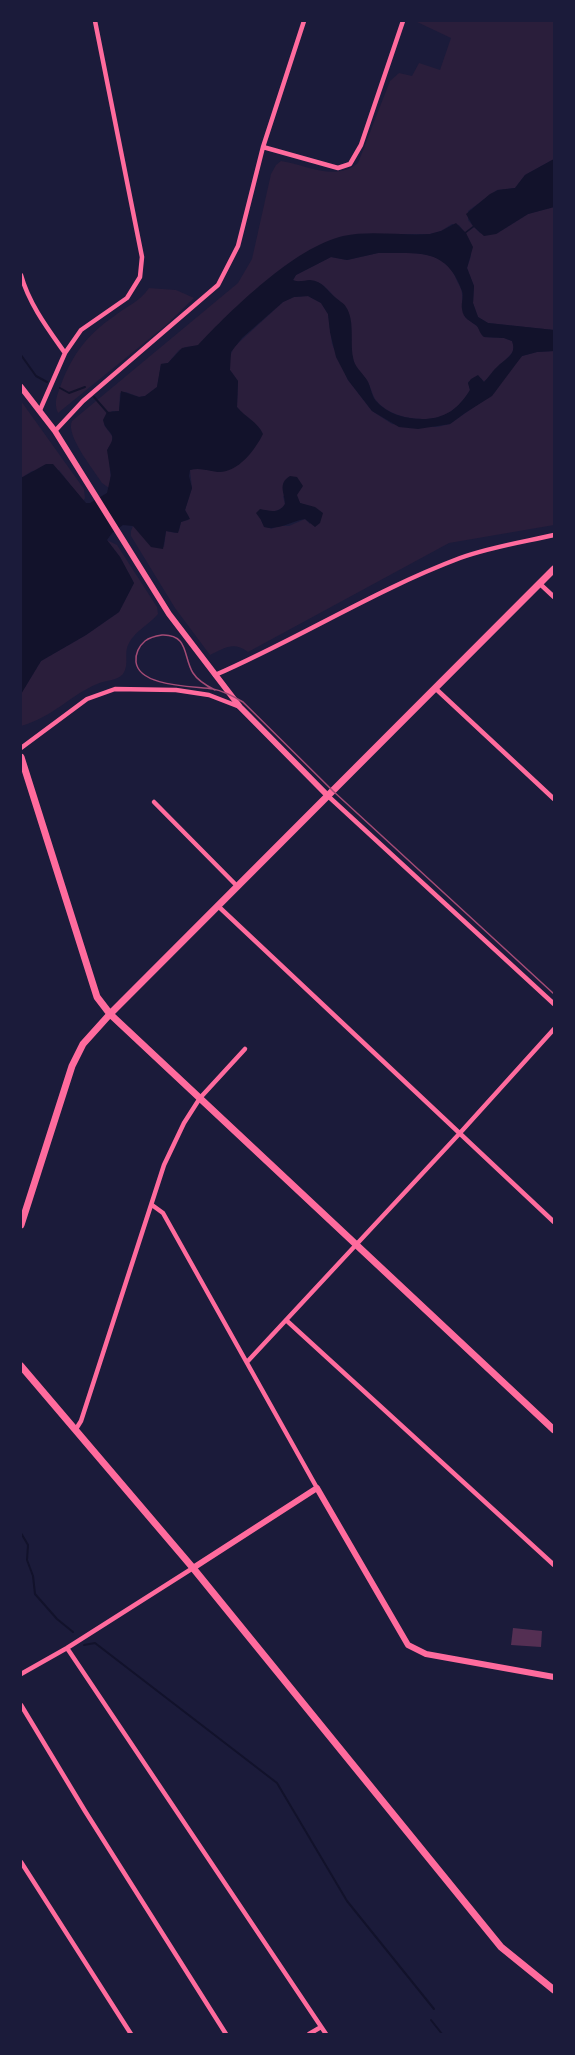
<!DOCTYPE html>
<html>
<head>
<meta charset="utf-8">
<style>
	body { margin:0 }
	#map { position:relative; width:575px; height:2055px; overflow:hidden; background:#1b1b3a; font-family:"Roboto Condensed",sans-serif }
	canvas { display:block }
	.frame { position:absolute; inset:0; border:22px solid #1b1b3a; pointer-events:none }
</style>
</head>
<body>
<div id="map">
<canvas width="575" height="2055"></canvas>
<div class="frame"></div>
</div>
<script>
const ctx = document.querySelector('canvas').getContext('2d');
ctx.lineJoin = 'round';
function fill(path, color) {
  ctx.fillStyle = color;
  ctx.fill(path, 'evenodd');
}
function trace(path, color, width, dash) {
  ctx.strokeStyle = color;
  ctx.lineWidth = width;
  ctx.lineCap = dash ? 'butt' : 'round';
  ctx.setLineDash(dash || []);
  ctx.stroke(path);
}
const green = new Path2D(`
	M415,21H554V159L525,175L515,188L497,190L468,211V220L473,226L465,233L459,225L452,224L441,231L430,234H392L298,258L262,285L198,346L186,347L179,350L168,363L161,364L157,387L145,396L139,397L126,392L120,393L119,411H112L104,425L112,436V443L108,448L111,482L109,488L102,483C94,470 65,435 72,421L238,283L252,259L271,174L276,165L281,161C307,165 335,182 358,163L390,81L399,73L412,76L419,63L440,70L451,38Z
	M554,207V330L488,323L478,317L473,303L474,286L467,268L471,256L466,233L474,227L480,233L496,234L528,214Z
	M378,253C407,254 445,246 457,281C459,285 462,289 462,294C463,302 463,309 465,317L478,327L484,337L504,338L512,341C514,346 515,347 513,351C512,354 488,378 484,382L481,378L468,382L470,390C460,407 447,419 426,419C408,419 387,415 375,399C372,394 371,388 368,382C365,377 360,373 357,368C348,353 346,322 343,304C333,298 328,286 317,282C308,279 301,284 293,280L296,275L331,257L347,260Z
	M149,288L176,290L194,298L165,326L58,413C53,402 58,393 62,382C73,354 88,334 113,317C125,307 140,302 149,288Z
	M308,296L321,303L328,314L332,344L348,380L372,411L392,424L437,427L450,424L495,392L507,373L522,356L537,352L554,351V525L449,543L248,652C233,641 225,648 210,655L175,608L131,536V531L133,526L164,547L166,531L175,533L179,531L181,522L188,520L189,517L185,510L192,488L190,470L196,468L221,472L255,424L243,415L237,407L238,381L230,370L229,359L234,347L283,302L294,297ZM296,495L300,503L315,508L310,524L305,519L289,526H278L271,529L263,524L261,520L265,510C272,513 281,511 285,504L283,496Z
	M21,401L84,489L85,498L83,501L59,470L32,471L21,478Z
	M107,540L117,545L157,607L158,614C149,625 136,630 129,643C123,653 130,664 123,674C117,681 105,680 97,684C69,696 53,717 21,726V694L41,661L86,635L119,612L134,583L120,557Z`);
const water = new Path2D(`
	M554,159V207L528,214L496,234L484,236L474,227L466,233L473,247L467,268L474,286L473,303L478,317L488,323L554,330V351L537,352L522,356L492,396L465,413L450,424L418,429L399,427L372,411L348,380L336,357L330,332L328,314L321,303L308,296L294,297L283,302L242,338L231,352L230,370L238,381L237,407C245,417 258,422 263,434C255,450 238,473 218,472C209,471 200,467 190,470L189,476L192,488L185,510L190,519L181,522L178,533L166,531L163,549L151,547L133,526L123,525L112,533L107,540L120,557L134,583L119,612L86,635L41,661L21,694V478L46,464H53L86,503H90L107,493L111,475L107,450C120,431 106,435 103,420L107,412L119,411L121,391L139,397L145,396L157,387L161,364L168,363L182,348L198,345C231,310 295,247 343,236C371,230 402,236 430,234L441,231L456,223L465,232L473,226L466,214L490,194L498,190L515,188L525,175ZM378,253C417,254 446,246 462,291C464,296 461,303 462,309C463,319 471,321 477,326C479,329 480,334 484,337L504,338L512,341C517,355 506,358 498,366C493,370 489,377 484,382L478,375L471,379L468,383L470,390C458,409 445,419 422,419C406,419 387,414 376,401C371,395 371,387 367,380C362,372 354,367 353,357C350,342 355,320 346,307C344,303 339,301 336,298C327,291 323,281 310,280C304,280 300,283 293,280L296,275L331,257L347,260Z
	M290,476L297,477L303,486L297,495L300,503L315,507L323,513L320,523L315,527L305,519C292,521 278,531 264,527L261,520L256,513L260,509C270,511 279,514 285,504C285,493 277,484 290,476Z`);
const stream = new Path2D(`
	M21,355L36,376L47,382
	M60,388L69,393L85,387
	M94,397L108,413
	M21,1533L28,1545L27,1560L33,1576L35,1594L57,1619L73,1632
	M84,1645L95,1643L277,1783L347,1901L434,2009
	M431,2020L442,2034`);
const building = new Path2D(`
	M513,1628L542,1631L541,1647L511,1645Z`);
const minor = new Path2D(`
	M263,147L338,168L350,164L361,145L403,21
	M21,275C29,304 48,329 65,353
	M40,410L65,353L81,330L127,298L140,277L142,257L95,21
	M55,431L83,401L218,285L238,246L263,147L304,21
	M539,583L554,597
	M215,675C298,639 375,590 460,558C490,547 523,542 554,535
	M435,688L554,799
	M21,748L87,699L115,689L176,690L209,695L240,707
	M328,796L554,1004
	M154,802L238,887
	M218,906L554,1222
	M152,1205L163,1213L317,1488
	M286,1320L554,1565
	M247,1362L460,1133L554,1029
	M76,1429L81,1421L164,1165L184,1123L200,1098L245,1049
	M67,1648L326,2034
	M21,1674L67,1648L193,1568
	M21,1705L85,1811L226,2034
	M21,1862L131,2034
	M309,2034L321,2027`);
const tertiary = new Path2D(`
	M21,387L55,431L169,614L240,707L328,796
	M193,1568L317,1488L408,1645L426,1654L554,1677`);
const secondary = new Path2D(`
	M21,757L97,997L110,1014L554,1430
	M21,1225L72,1066L83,1044L110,1014L554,569
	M21,1366L193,1568L501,1947L554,1990`);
const tram = new Path2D(`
	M215,690C207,686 198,681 193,673C183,657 189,634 162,635C155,636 150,637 145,641C139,646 135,654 136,662C139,687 193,686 213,689C224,691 233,696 243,702L333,791L554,994`);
fill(green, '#2a1e3b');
fill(water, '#12122b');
trace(stream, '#12122b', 2);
fill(building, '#542f53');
trace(minor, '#ff6b9d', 4.5);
trace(tertiary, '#ff6b9d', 6);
trace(secondary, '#ff6b9d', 7);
trace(tram, '#a44b75', 1.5);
</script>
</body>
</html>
